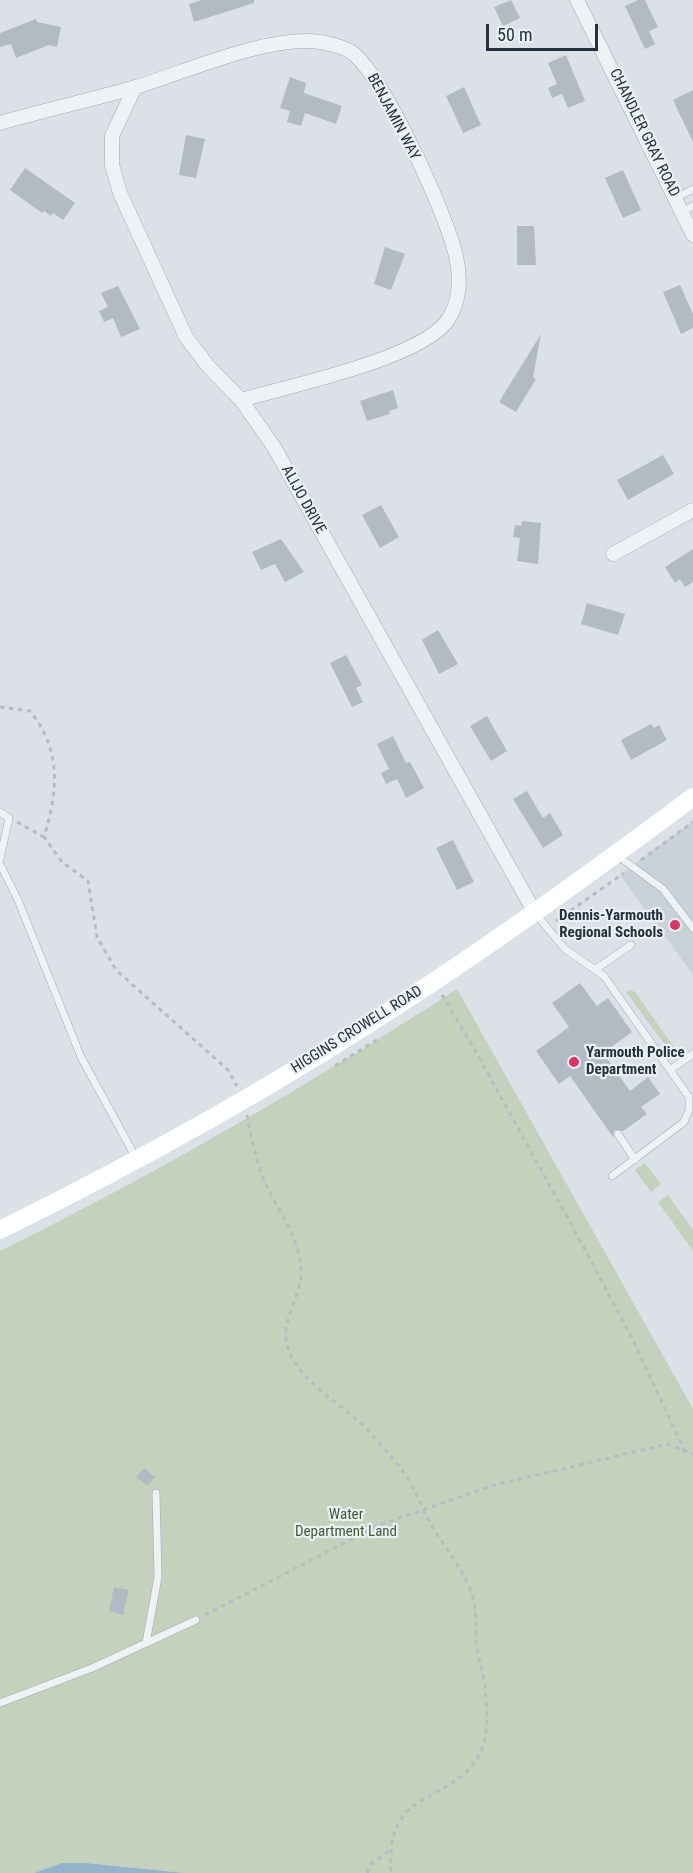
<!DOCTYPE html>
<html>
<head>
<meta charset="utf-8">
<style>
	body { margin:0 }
	#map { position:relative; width:693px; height:1873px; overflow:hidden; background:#dbe1e7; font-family:"Roboto Condensed",sans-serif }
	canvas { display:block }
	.scale { position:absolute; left:486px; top:24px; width:112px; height:27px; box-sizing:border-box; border:3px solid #25313e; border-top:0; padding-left:8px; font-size:18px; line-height:21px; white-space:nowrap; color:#25313e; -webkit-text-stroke:4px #ebf0f5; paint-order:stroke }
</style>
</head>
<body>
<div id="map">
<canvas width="693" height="1873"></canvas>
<div class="scale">50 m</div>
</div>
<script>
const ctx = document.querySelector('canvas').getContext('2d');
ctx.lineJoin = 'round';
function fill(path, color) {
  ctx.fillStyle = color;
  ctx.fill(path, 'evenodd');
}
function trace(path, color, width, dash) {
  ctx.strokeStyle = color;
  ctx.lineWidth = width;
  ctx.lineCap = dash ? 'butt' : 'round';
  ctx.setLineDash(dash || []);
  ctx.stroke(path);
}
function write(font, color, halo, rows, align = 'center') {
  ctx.font = font + ' "Roboto Condensed",sans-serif';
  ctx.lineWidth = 4.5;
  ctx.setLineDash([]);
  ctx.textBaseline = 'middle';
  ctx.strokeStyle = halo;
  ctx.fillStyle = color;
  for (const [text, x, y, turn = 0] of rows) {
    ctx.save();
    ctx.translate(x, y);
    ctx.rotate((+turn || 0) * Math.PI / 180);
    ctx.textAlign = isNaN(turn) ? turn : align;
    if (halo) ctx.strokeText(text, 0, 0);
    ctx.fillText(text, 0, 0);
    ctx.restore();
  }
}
const built = new Path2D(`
	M693,821V975L620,875Z`);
const green = new Path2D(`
	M457,989L693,1409V1873H185L86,1863H62L34,1873H0V1251C158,1173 309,1085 457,989Z
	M630,990L635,992L676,1050L671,1053L626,992Z
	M645,1163L661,1184L651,1192L635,1170Z
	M668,1195L693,1230V1251L658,1202Z`);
const water = new Path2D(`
	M62,1863H86L185,1873H34Z`);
const building = new Path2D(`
	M202,0H254V3L194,22L189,4Z
	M511,0L520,18L503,26L494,7Z
	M638,0H645L658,27L649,31L655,44L645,49L625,6Z
	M36,19L37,22L61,27L57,47L49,45L16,58L11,44L0,47V33Z
	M566,55L585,101L568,108L562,94L552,98L548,88L557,84L548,63Z
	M290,77L306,83L304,93L342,106L336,124L305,113L301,126L287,122L290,111L280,108Z
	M464,87L481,125L463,133L446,96Z
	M693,90V142L673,100Z
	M186,135L205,139L196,178L179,175Z
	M25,168L75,203L63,220L53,213L51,216L44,211L42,213L10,190Z
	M623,170L641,210L623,218L605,178Z
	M517,226H534L536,265H517Z
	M385,247L405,254L391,290L374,284Z
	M680,285L693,314V328L681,334L663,292Z
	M118,286L140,329L121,337L113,318L104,322L99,311L108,307L101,293Z
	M541,334L533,378L536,379L516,412L499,402Z
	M393,390L398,408L389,411L390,414L367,421L360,401Z
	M663,455L674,474L628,500L617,480Z
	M381,505L399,537L380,548L362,515Z
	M522,521L541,523L538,564L517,561L520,538L513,537L515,525L521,526Z
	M281,539L304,572L285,582L275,564L261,570L252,552Z
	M693,549V582L685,587L680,579L675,583L665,567Z
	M587,603L625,614L618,635L581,624Z
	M438,630L458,664L439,674L422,640Z
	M346,655L362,685L356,688L363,702L352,707L330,663Z
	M487,716L507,751L491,761L470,726Z
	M651,724L654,728L659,725L667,740L631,760L621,740Z
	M393,736L406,763L410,762L424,788L406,798L397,779L386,784L381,773L389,769L377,744Z
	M527,791L543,818L550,813L563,835L543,848L513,799Z
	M453,840L474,882L457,890L436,848Z
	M580,983L597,1006L608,998L632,1032L603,1053L630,1091L648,1077L660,1094L641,1107L647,1114L623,1131L614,1130L613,1137L570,1076L559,1084L536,1051L569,1027L552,1003Z
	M144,1468L155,1477L147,1486L136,1477Z
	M114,1587L129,1590L123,1615L109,1611Z`);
const path = new Path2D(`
	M0,707L30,711C62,751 58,790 44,837L62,862L88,881L97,937L116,970L228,1070L237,1086
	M17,822L44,837
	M641,860L693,822
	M556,921L624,873
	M442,995L475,1050L583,1246L633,1340L685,1452
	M335,1066L378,1039
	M247,1115C251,1136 256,1160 264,1180C276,1209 299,1235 301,1267C304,1300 272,1324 293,1359C309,1387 342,1405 365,1427C379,1442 394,1459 406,1476C417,1492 423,1512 433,1528C448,1553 468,1574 474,1603C477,1618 475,1634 477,1648C479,1662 484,1675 485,1688C487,1710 490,1735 479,1755C450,1808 385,1783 391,1873
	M205,1615L379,1525L495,1485L667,1444L693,1454
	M367,1873L372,1863L390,1850`);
const service = new Path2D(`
	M676,198L693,189
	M682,212L693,206
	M0,812L9,818L0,859
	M618,856L663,889L693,928
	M0,864L18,900L81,1057L136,1158
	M535,913L565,949L604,976L689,1097V1110L684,1122L612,1176
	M596,969L631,945
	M671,1069L693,1054
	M618,1134L635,1160
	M146,1643L158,1577L156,1493
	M0,1703L92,1668L196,1620`);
const minor = new Path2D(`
	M577,0L693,235
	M135,87L112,136V165L120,193L186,337L208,366L241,400L274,447L535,913
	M0,123C45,110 91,100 136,87C185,72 271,34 320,42C331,44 346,47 354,54C386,82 446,213 456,256C461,278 460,303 447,321C420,359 288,386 241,400
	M613,554L693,510`);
const secondary = new Path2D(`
	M0,1230C142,1160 282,1082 415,994C510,932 602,865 693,797`);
const markers = [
	[675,925,6,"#d63661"],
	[574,1062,6,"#d63661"]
];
const streetNames = [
	["BENJAMIN WAY",393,117,62],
	["CHANDLER GRAY ROAD",644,133,64],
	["ALIJO DRIVE",303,500,61],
	["HIGGINS CROWELL ROAD",357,1030,-32]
];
const poiNames = [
	["Dennis-Yarmouth",663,916],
	["Regional Schools",663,933],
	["Yarmouth Police",586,1053,"left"],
	["Department",586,1070,"left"]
];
const parkNames = [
	["Water",346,1515],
	["Department Land",346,1532]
];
fill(built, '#c9d1d9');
fill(green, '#c4d1bc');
fill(water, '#93b4ca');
fill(building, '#b2bbc4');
trace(service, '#a1a9b1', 8);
trace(minor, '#a1a9b1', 15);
trace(path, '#b6bcc2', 3, [4.5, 4.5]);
trace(service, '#eef2f5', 7);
trace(minor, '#eef2f5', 14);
trace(secondary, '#fff', 18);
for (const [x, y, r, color] of markers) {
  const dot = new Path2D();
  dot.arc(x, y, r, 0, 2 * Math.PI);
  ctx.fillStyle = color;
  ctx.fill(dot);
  trace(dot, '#ebf0f5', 2);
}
write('15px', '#25313e', '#ebf0f5', streetNames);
write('bold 15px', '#25313e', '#ebf0f5', poiNames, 'right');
write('15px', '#3e5b31', '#ebf0f5', parkNames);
</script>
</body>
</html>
